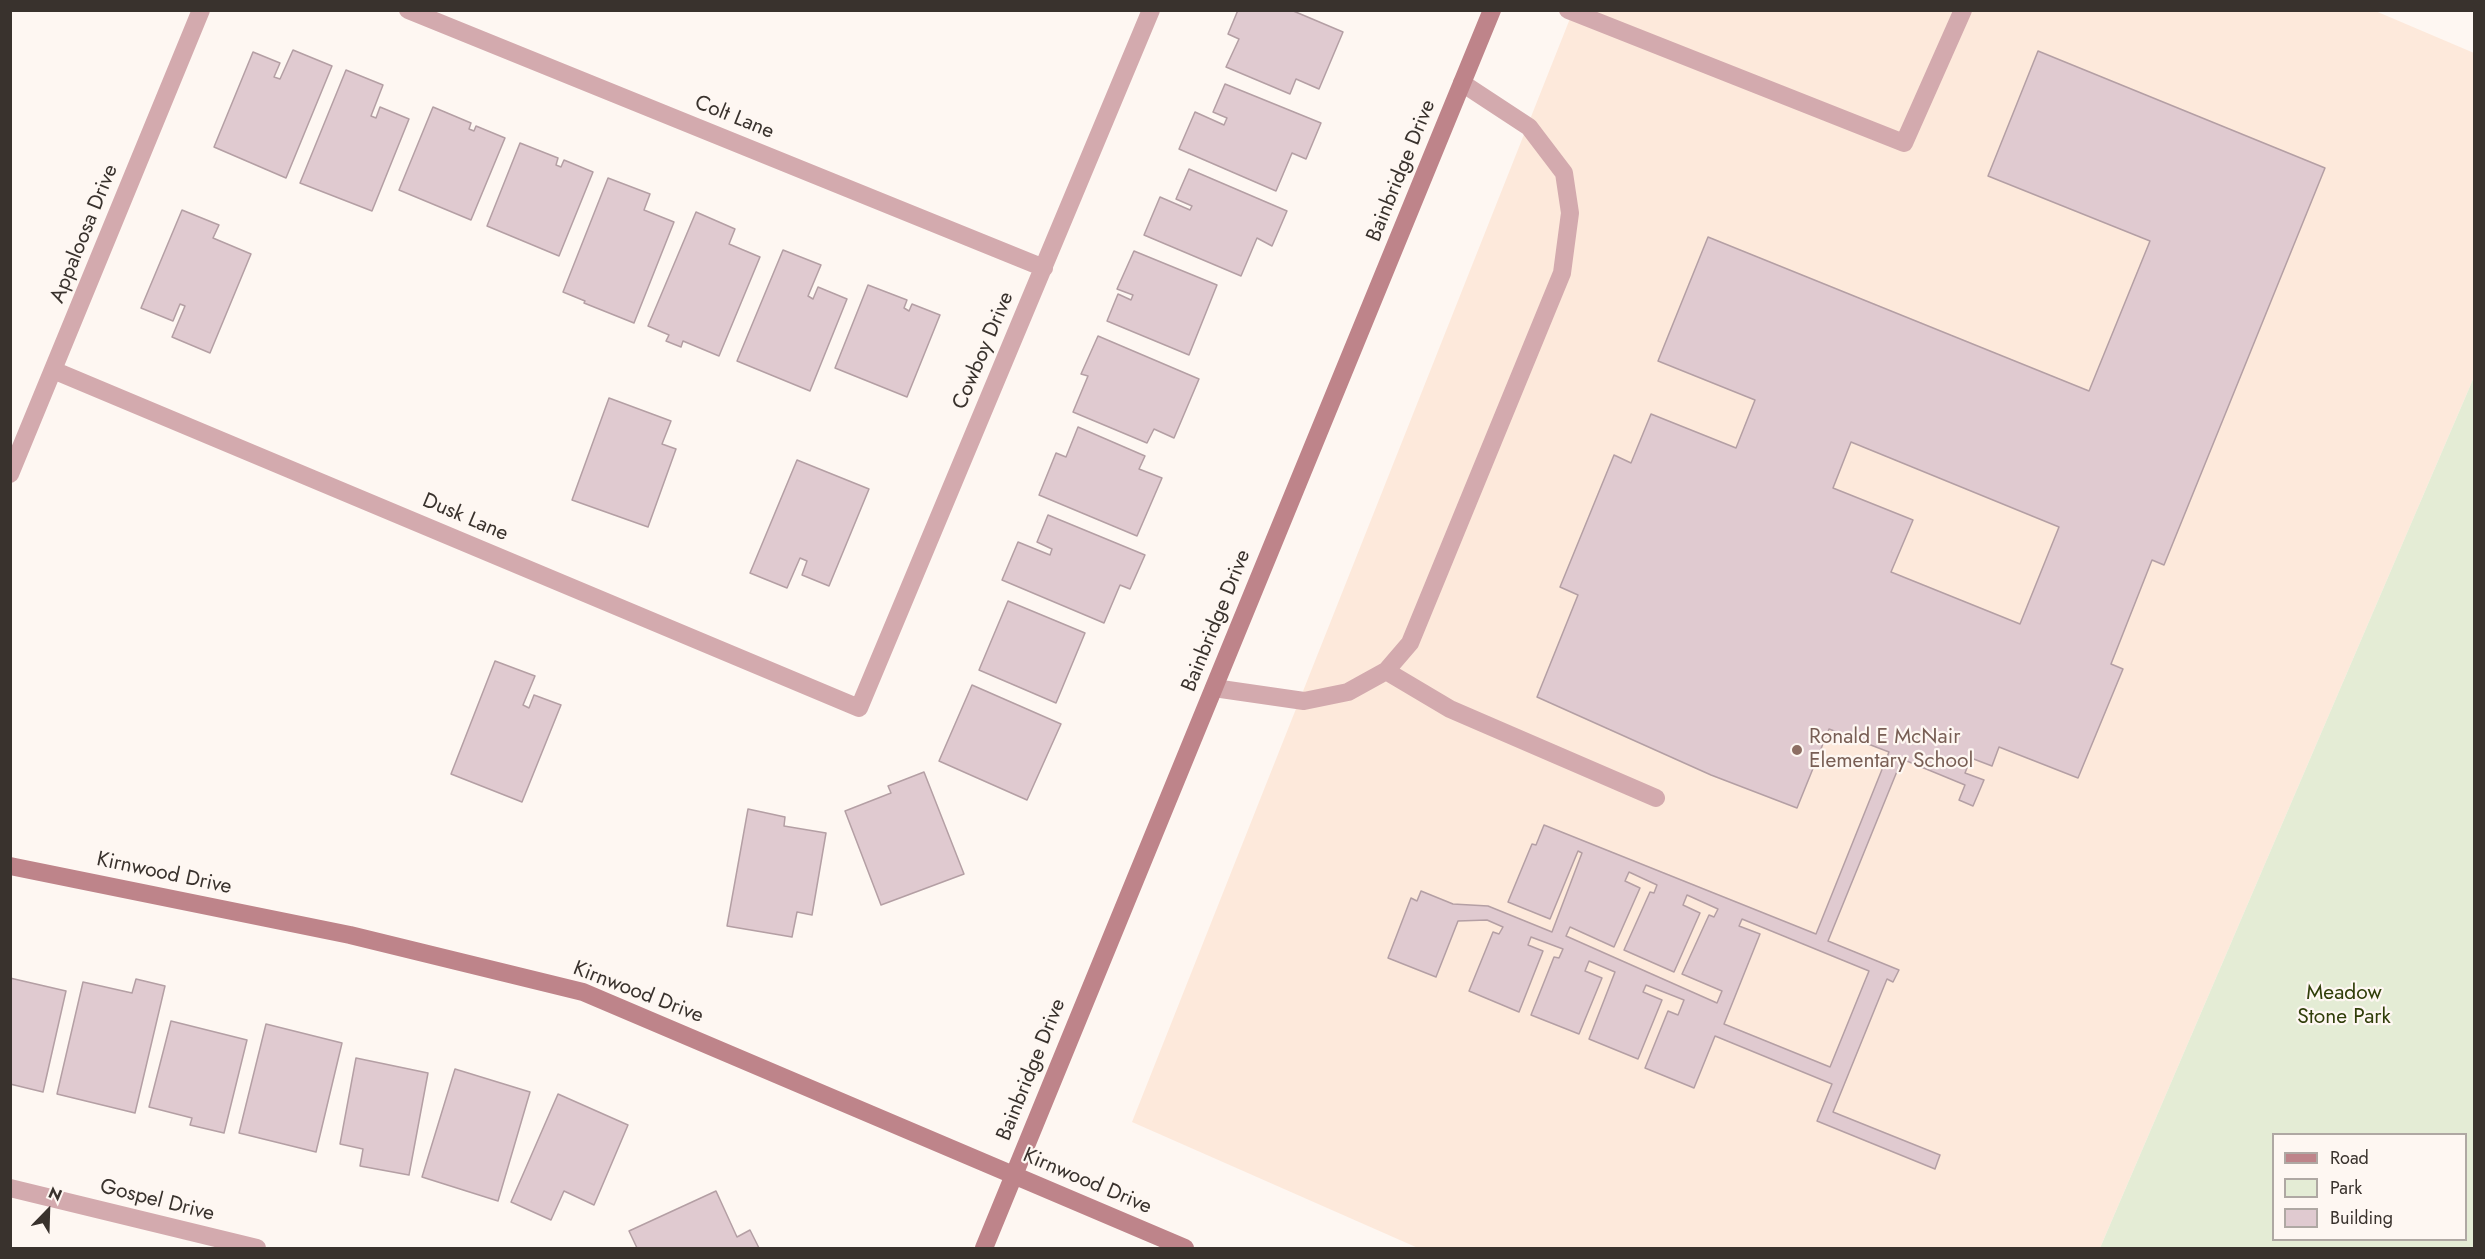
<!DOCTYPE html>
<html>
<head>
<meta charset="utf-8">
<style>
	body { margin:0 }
	#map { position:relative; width:2485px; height:1259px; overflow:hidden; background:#fef7f2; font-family:Jost,sans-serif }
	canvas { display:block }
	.frame { position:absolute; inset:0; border:12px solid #39322d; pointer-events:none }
	.legend { position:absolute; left:2272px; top:1133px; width:195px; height:108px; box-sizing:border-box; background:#fef7f2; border:2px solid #afa8a3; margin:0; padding:8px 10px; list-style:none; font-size:18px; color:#39322d }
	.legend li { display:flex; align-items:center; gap:12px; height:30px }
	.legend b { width:30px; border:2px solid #afa8a3 }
	.north { position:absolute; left:18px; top:1181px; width:60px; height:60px; -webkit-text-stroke:4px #fef7f2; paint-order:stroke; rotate:23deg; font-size:16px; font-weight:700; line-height:24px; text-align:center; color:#39322d }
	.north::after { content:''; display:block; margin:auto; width:21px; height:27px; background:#39322d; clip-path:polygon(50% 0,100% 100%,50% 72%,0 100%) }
</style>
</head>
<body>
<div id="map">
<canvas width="2485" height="1259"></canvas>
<div class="frame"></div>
<ul class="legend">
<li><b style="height:8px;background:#be848a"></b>Road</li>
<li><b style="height:16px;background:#e4ecd5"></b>Park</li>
<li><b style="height:16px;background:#e0cad0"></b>Building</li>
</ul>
<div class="north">N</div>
</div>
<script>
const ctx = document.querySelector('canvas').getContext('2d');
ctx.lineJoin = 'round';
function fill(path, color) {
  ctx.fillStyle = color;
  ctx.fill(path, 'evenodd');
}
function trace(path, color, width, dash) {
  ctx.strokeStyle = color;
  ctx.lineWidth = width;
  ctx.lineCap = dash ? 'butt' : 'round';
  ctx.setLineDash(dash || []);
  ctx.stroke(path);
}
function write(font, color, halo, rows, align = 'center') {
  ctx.font = font + ' Jost,sans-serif';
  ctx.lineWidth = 4.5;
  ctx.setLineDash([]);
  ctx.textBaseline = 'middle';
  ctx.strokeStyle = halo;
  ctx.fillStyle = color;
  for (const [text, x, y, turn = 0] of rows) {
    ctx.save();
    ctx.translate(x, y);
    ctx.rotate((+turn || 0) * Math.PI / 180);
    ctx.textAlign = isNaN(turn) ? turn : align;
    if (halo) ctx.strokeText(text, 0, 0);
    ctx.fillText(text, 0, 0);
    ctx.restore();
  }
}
const built = new Path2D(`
	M2373,10L2474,53V377L2100,1248H1418L1132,1122L1573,11Z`);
const green = new Path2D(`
	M2474,377V1248H2100ZM2274,1134H2466V1240H2274Z`);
const building = new Path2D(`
	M1238,10H1291L1343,32L1319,89L1296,79L1290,94L1226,67L1239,39L1228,34Z
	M293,50L332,66L286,178L214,147L253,52L280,63L274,77L280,79Z
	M2038,51L2325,168L2164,565L2152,560L2111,664L2123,669L2078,778L1999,747L1992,766L1971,758L1965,773L1984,780L1973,806L1959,800L1965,785L1902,759L1828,941L1899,970L1893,982L1887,979L1833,1112L1940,1155L1935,1169L1817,1121L1832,1084L1715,1036L1694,1088L1645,1068L1668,1011L1678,1015L1684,1000L1646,985L1643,992L1662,1000L1638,1059L1589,1039L1615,972L1589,961L1585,971L1602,978L1579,1034L1531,1015L1554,957L1559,958L1563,949L1531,937L1528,945L1543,951L1519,1012L1469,991L1493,932L1499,934L1503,927L1487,920L1458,921L1436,977L1388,958L1411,898L1417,901L1421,891L1453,904L1488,906L1552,932L1582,853L1578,851L1550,919L1508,902L1532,844L1536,845L1544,825L1816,934L1889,752L1829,729L1797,808L1711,775L1537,697L1578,595L1560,587L1614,455L1631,463L1651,414L1736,448L1755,400L1658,361L1708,237L2089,391L2150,241L1988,176ZM1851,442L2059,527L2020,624L1891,572L1913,520L1833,488ZM1629,872L1657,885L1654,893L1650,892L1624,950L1674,972L1700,913L1683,905L1687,895L1718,909L1714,917L1709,915L1682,974L1722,991L1717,1003L1566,936L1570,927L1614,947L1640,888L1625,881ZM1742,919L1869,971L1830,1067L1724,1024L1760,934L1739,926Z
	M346,70L383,85L371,116L376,118L380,107L409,119L372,211L300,183Z
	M1225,84L1321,123L1306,159L1292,153L1276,191L1179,149L1195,112L1224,125L1227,118L1213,112Z
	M433,107L471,123L469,129L474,131L476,126L505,138L471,220L399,190Z
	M520,143L558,158L556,165L561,167L564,160L593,172L559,256L487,226Z
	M1189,169L1287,211L1272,246L1257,238L1241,276L1144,235L1160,197L1190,210L1192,206L1176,199Z
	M608,178L650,194L644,210L674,222L634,323L584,303L585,301L563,292Z
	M182,210L219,225L213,238L251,254L210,353L172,337L185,306L180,304L173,321L141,308Z
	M696,212L735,229L729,244L760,257L719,356L683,341L681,347L666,341L669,335L648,326Z
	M783,250L821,265L808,296L813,299L818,287L847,299L810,391L737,361Z
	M1134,251L1217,285L1189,355L1107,321L1118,294L1131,300L1133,295L1117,289Z
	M868,285L907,300L904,308L909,311L912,304L940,315L907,397L835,368Z
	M1098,336L1199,379L1174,438L1154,429L1147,443L1073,412L1088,376L1081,374Z
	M609,398L671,421L662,444L676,449L648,527L572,500Z
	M1078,427L1145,456L1139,469L1162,478L1137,536L1039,495L1056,453L1066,457Z
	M797,460L869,489L829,586L802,575L807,561L800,558L787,588L750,573Z
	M1048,515L1145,555L1130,589L1120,585L1104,623L1002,580L1018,542L1050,555L1052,549L1037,542Z
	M1008,601L1085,633L1056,703L979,670Z
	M495,661L535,676L523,705L529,708L534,695L561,705L522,802L451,774Z
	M972,685L1061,724L1027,800L939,761Z
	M924,772L964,874L881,905L845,811L891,793L888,786Z
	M748,809L785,817L784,826L826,833L812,915L797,912L792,937L727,926Z
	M10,978L66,991L43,1092L10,1084Z
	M136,979L165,986L135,1113L57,1094L83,982L132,993Z
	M171,1021L247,1040L224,1133L190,1125L192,1118L149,1107Z
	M266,1024L342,1043L316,1152L239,1133Z
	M356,1058L428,1073L409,1175L360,1166L363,1149L340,1144Z
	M455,1069L530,1092L498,1201L422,1177Z
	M558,1094L628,1125L594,1205L564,1191L551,1220L511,1202Z
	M716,1191L737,1237L750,1230L759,1248H637L629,1231Z`);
const lane = new Path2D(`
	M1568,10L1904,143L1963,10
	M1386,671L1450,709L1656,798
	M1214,688L1304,701L1348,692L1386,671L1410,643L1562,273L1570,213L1564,173L1529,127L1462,83`);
const street = new Path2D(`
	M408,10L1044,268
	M53,370L859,708L1151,10
	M10,474L201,10
	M10,1188L257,1248`);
const secondary = new Path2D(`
	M10,866L350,935L583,992L1185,1248
	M984,1248L1492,10`);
const markers = [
	[1797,750,6,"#8d6e63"]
];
const streetNames = [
	["Colt Lane",734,118,22],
	["Bainbridge Drive",1402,171,-68],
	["Appaloosa Drive",85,234,-68],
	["Cowboy Drive",984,351,-67],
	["Dusk Lane",465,518,23],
	["Bainbridge Drive",1217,621,-68],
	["Kirnwood Drive",164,874,12],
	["Kirnwood Drive",638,993,21],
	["Bainbridge Drive",1032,1070,-68],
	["Kirnwood Drive",1087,1182,23],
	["Gospel Drive",157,1201,14]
];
const educationNames = [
	["Ronald E McNair",1809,738],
	["Elementary School",1809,762]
];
const parkNames = [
	["Meadow",2344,994],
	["Stone Park",2344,1018]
];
fill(built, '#fde9db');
fill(green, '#e4ecd5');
fill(building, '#e0cad0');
trace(building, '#b49fa4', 1.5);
trace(lane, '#d3aaae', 18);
trace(street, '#d3aaae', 18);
trace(secondary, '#be848a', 18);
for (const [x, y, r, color] of markers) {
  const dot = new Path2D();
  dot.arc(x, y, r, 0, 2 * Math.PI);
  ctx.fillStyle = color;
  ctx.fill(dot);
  trace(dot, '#fef7f2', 2);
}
write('21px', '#39322d', '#fef7f2', streetNames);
write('21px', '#785e54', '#fef7f2', educationNames, 'left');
write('21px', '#303e09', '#fef7f2', parkNames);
</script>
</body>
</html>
